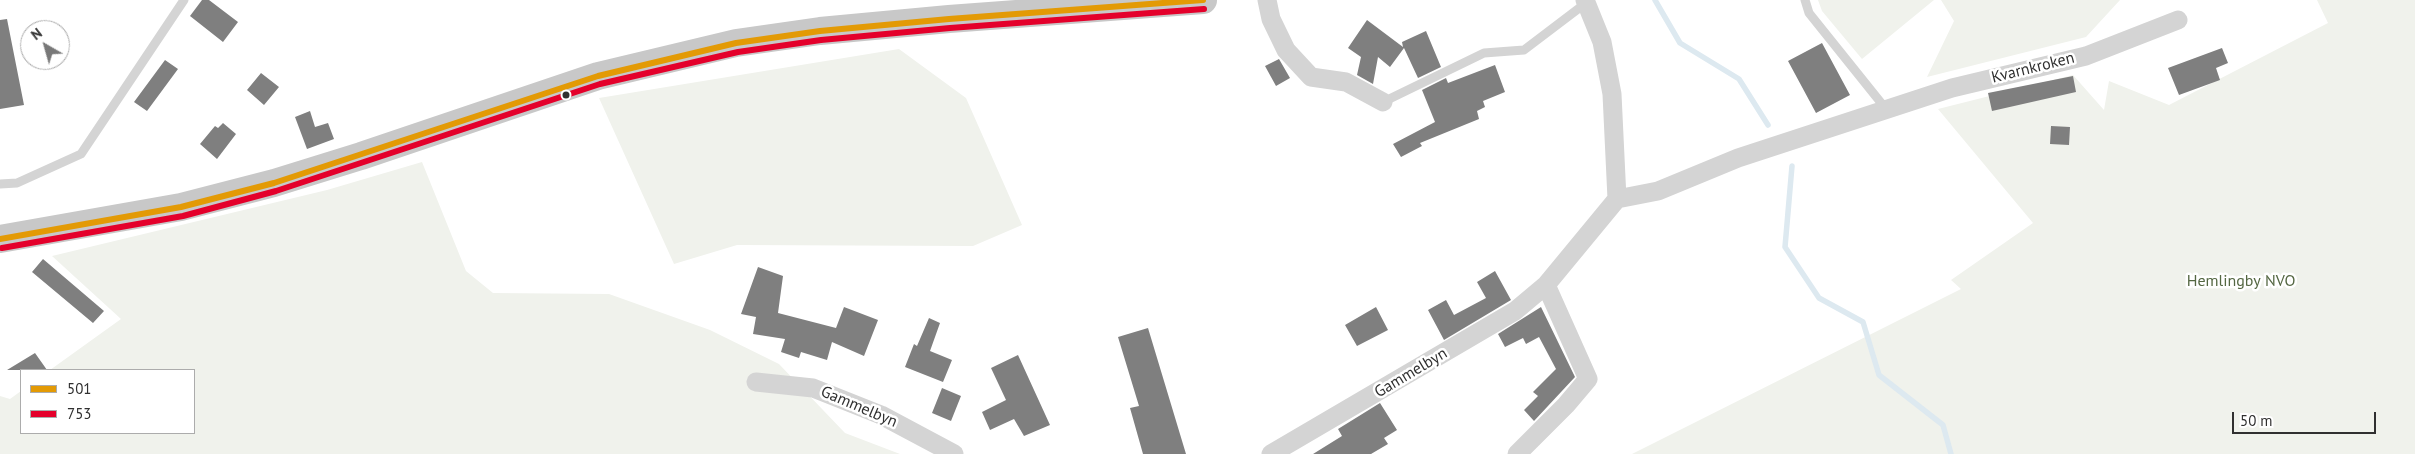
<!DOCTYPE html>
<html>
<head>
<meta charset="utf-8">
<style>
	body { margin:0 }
	#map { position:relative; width:2415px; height:454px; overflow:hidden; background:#fff; font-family:"PT Sans",sans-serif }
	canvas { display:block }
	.legend { position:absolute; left:20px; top:369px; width:175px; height:65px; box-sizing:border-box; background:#fff; border:1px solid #acacac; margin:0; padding:6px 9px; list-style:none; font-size:15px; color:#303030 }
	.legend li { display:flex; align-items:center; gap:10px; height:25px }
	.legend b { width:25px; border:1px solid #acacac }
	.north { position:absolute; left:20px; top:20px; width:50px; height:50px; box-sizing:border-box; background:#fff; border:1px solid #acacac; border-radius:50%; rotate:322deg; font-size:14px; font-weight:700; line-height:20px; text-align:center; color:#303030 }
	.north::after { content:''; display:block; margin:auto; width:18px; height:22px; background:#787878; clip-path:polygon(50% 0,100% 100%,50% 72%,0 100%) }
	.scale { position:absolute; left:2232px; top:412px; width:144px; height:22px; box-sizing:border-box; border:2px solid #303030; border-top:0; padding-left:6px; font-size:15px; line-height:18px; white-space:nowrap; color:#303030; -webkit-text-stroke:4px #fff; paint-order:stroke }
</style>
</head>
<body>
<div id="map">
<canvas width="2415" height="454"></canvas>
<ul class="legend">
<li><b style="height:6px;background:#e39a05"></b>501</li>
<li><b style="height:6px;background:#e4002b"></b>753</li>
</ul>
<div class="north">N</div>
<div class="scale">50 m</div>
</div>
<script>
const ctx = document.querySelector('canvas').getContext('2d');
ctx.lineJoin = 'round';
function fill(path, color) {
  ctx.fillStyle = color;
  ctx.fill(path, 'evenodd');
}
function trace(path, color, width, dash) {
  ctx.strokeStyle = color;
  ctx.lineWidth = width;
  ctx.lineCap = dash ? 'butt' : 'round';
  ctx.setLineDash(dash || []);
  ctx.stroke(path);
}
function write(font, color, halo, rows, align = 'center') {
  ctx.font = font + ' "PT Sans",sans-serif';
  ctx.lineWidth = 5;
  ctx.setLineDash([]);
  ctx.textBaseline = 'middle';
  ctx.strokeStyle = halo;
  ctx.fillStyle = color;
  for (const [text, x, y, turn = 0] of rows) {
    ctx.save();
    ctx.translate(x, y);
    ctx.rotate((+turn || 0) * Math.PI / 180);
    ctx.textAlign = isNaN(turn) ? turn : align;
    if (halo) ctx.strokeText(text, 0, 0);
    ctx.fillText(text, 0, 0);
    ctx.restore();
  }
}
const green = new Path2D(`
	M1818,0H1934L1862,59L1822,11Z
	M1941,0H2120L2086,37L1927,77L1954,21Z
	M2317,0H2415V454H1632L1961,289L1951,280L2033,223L1938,109L2073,75L2104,110L2109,81L2169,105L2328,23Z
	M899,49L966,98L1022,225L973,246L737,245L674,264L599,98Z
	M422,162L466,271L493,293L609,294L710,330L779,364L845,433L900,454H0V396L10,399L21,391V433H194V370H50L121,319L52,256L327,190Z`);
const stream = new Path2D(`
	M1655,0L1680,43L1739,79L1768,125
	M1792,166L1785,247L1819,298L1863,322L1879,375L1943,425L1951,454`);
const building = new Path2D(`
	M202,0H209L238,22L223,42L190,16Z
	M7,19L24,105L0,109V20Z
	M1367,20L1403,47L1402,42L1426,31L1441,67L1418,78L1404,48L1390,67L1378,57L1373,84L1357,75L1361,57L1348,48Z
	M1822,43L1850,95L1816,113L1788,61Z
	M2222,48L2228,63L2216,68L2220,80L2179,95L2168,68Z
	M1279,59L1290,78L1276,86L1265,66Z
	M165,60L178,69L147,111L134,102Z
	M1495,65L1505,92L1483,101L1485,107L1477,111L1479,119L1420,143L1422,146L1401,157L1393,144L1435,122L1422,90L1446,78L1448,83Z
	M261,73L279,87L264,105L247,90Z
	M2073,76L2076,92L1992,111L1988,93Z
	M310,111L315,127L328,123L334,139L307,149L295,117Z
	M223,123L236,134L217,159L200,144L215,126L218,128Z
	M2051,126L2070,127L2069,145L2050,144Z
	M43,259L104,311L93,323L32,272Z
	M758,267L783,276L778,313L836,328L844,307L878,320L864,356L832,342L827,360L801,352L799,358L781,352L785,339L753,334L756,317L741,314Z
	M1495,271L1511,300L1444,340L1428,310L1446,300L1454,315L1486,298L1477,282Z
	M1376,307L1388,330L1357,346L1345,325Z
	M1541,307L1575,377L1534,421L1524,410L1538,396L1533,392L1556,369L1539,337L1526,344L1523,338L1505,347L1498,334Z
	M929,318L940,323L930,351L952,360L943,382L905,367L914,344L917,346Z
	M1148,328L1186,454H1143L1130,408L1139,406L1118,337Z
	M35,353L47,370H7Z
	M1018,355L1050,425L1024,436L1014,419L990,430L982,412L1006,400L991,368Z
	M942,388L961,396L951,421L932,413Z
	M1380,403L1397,430L1384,438L1388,444L1371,454H1313L1342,436L1338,429Z`);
const service = new Path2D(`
	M1805,0L1809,13L1886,109
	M1383,102L1484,53L1524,50L1586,3
	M0,184L17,183L81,154L184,0`);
const minor = new Path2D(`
	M1267,0L1271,19L1286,50L1311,77L1346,82L1383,102
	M1617,199L1658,191L1738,158L1952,88L2086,56L2178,20
	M756,382L813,388L881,415L954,454
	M1271,454L1515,311L1546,285L1617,199L1612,94L1602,42L1585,0
	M1517,454L1566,405L1588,379L1546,285`);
const primary = new Path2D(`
	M0,239L181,207L274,183L361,156L598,76L736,43L820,31L949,19L1203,0`);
const bus1 = new Path2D(`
	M0,239L181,207L274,183L598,76L736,43L820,31L949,19L1203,0`);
const bus2 = new Path2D(`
	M2,248L183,216L276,191L600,84L738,52L821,40L950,28L1204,9`);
const markers = [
	[566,95,4.5,"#303030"]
];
const streetNames = [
	["Kvarnkroken",2033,68,-14],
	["Gammelbyn",1411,373,-31],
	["Gammelbyn",859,407,23]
];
const parkNames = [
	["Hemlingby NVO",2241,281]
];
fill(green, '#f0f2ec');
trace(stream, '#dde9f0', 5.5);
fill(building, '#7f7f7f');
trace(service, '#d4d4d4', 9);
trace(minor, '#d4d4d4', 19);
trace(primary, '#c8c8c8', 28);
trace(bus1, '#e39a05', 6);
trace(bus2, '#e4002b', 6);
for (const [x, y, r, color] of markers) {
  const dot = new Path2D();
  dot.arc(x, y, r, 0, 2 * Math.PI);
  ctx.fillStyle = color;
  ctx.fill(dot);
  trace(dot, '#fff', 2);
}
write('16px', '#303030', '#fff', streetNames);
write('16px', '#546742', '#fff', parkNames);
</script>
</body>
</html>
